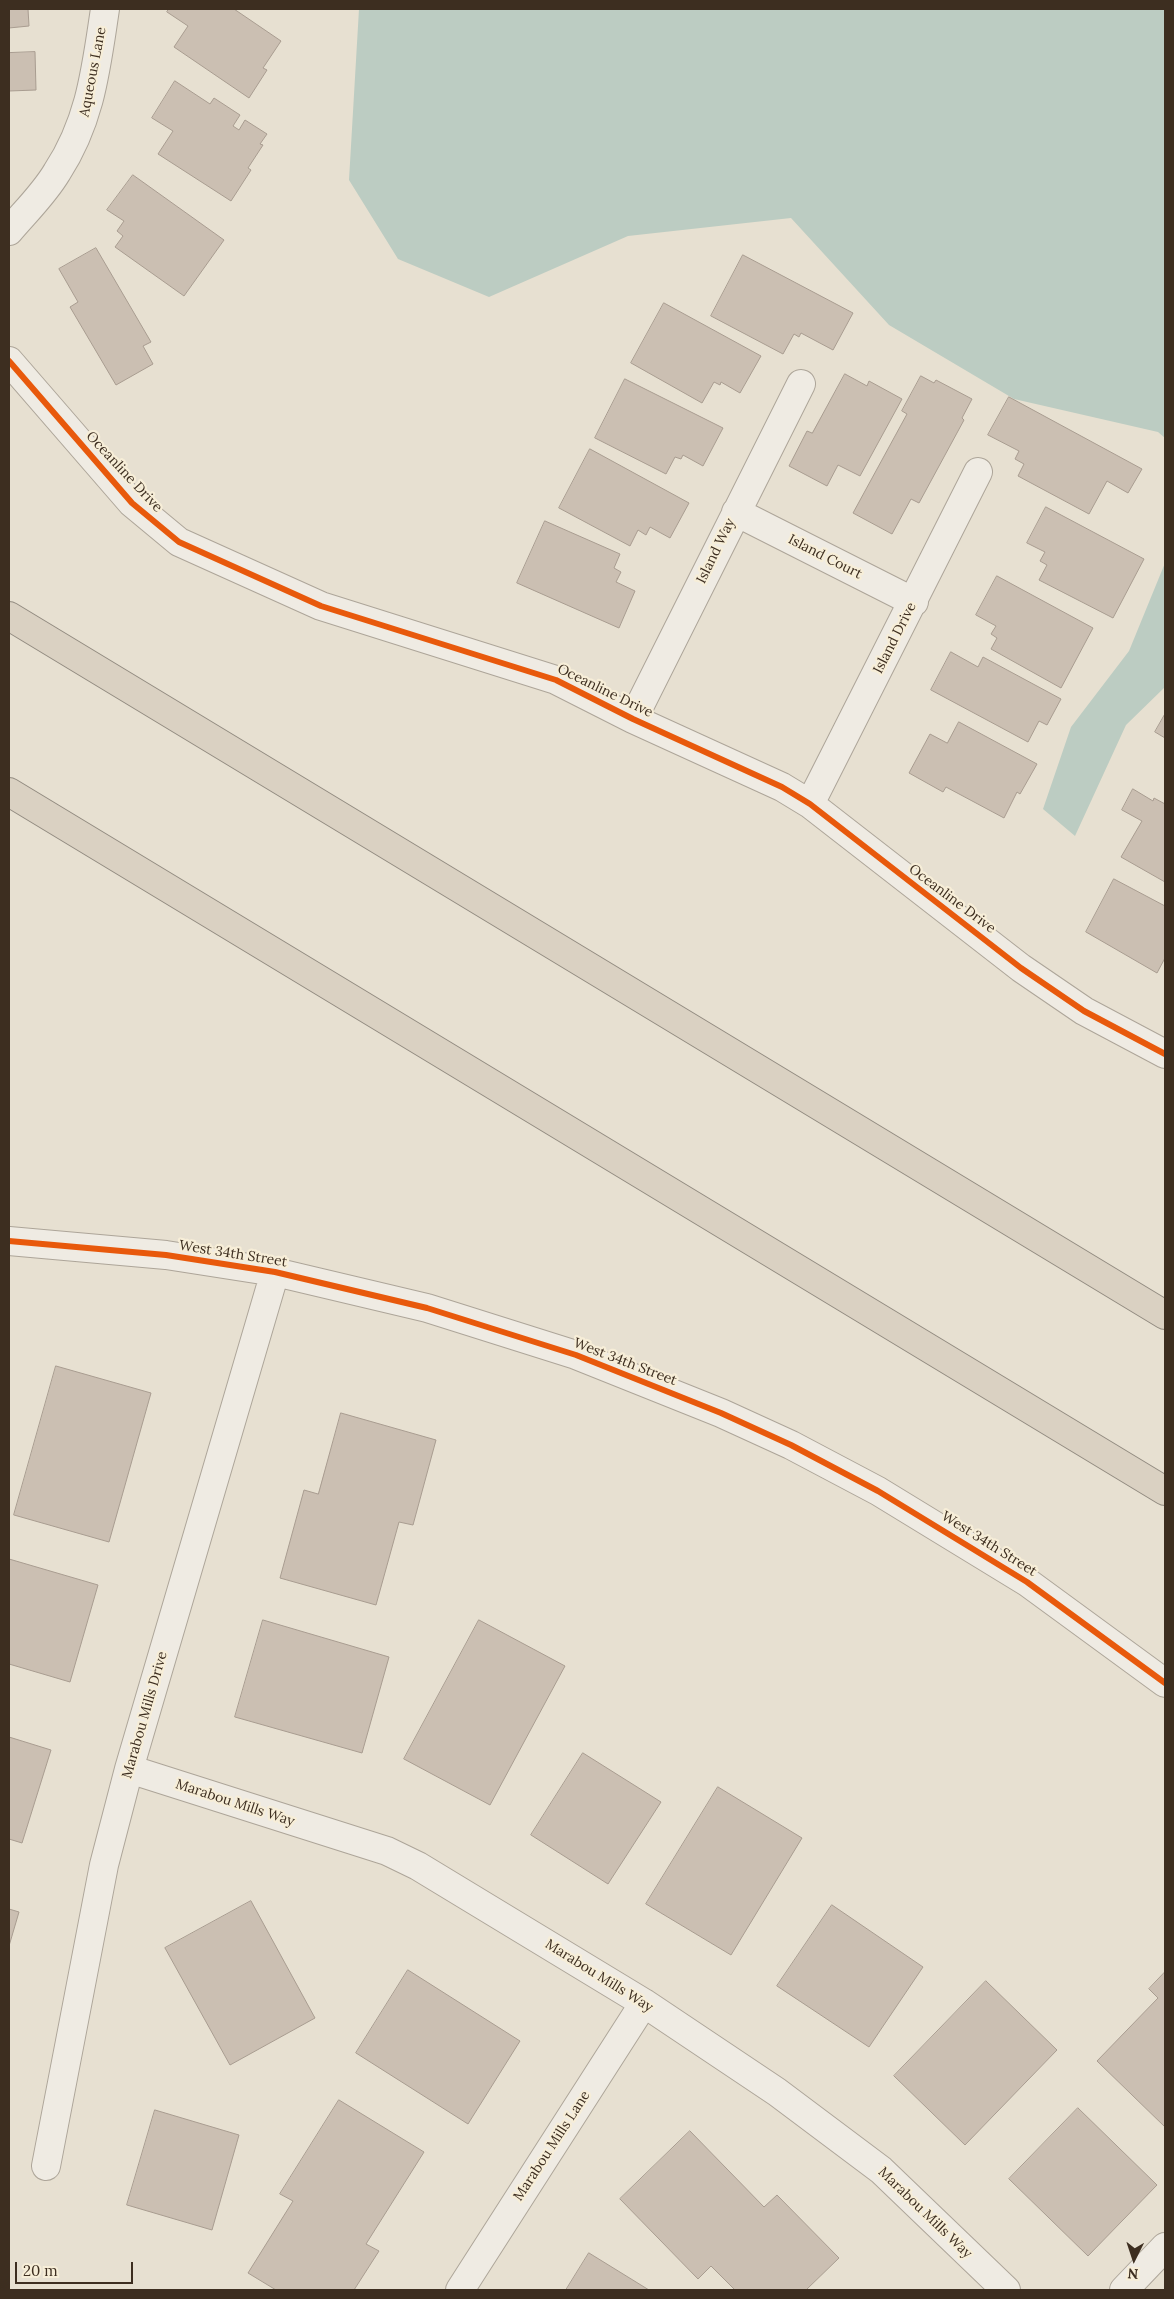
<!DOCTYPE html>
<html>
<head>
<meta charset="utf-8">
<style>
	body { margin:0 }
	#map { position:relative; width:1174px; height:2299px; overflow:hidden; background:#e7e0d1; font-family:Lora,serif }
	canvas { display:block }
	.frame { position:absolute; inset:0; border:10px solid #3d2e20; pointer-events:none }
	.north { position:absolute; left:1109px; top:2234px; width:50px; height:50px; -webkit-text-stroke:4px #f7eed8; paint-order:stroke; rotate:184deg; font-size:14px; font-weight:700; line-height:20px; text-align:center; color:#3d2e20 }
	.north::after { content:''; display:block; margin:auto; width:18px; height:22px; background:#3d2e20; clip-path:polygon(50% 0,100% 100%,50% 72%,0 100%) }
	.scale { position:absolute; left:15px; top:2262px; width:118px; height:22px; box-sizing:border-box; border:2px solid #3d2e20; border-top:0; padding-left:6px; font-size:15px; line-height:18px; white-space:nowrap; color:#3d2e20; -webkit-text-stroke:4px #f7eed8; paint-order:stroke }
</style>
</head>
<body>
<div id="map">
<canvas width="1174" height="2299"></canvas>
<div class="frame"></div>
<div class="north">N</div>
<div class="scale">20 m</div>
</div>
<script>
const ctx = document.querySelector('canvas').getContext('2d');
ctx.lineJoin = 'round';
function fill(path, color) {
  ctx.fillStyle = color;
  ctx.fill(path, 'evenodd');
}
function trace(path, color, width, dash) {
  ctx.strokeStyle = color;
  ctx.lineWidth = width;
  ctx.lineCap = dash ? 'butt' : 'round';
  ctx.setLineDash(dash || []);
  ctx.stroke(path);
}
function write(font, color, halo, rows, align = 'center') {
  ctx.font = font + ' Lora,serif';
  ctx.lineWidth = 4.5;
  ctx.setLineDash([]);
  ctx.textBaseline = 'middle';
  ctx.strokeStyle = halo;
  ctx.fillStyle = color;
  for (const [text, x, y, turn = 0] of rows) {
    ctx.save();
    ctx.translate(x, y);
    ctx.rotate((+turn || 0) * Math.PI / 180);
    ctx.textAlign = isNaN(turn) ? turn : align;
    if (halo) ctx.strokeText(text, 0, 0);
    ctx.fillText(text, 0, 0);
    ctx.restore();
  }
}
const water = new Path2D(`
	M359,9H1165V438L1158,432L1014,399L889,325L791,218L628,236L489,297L398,259L349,180Z
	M1165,563V687L1126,725L1075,836L1043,809L1071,727L1129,651Z`);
const building = new Path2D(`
	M9,9H32H28L29,26L9,28Z
	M169,9H234L281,41L263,68L267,70L249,98L174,47L188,26L167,12Z
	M35,52L36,90L9,91V110V53Z
	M175,81L210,104L214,98L240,115L233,126L239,130L245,120L267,134L260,144L263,145L248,168L251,170L231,201L158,154L173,131L152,118Z
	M133,175L224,240L184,296L115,247L123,236L117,231L124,221L107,210Z
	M96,248L151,342L143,346L153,364L116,385L70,307L78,302L59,269Z
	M743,255L853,313L833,350L801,333L799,337L794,334L783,354L711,316Z
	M664,303L761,356L740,393L721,382L720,385L714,382L702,403L631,363Z
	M845,374L867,386L869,381L902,399L860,476L838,465L827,486L789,466L807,431L812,433Z
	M921,376L934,383L936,380L972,399L962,418L964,420L919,503L911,499L892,534L853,513L907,414L902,411Z
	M625,379L723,428L703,466L683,455L681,459L675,457L666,474L595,438Z
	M1009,397L1142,469L1128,493L1107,481L1089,514L1018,476L1024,464L1015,459L1019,451L988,435Z
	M590,449L689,503L670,538L650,527L646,535L638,530L630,546L559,508Z
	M1046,507L1144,559L1113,618L1039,580L1047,565L1040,561L1045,552L1027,543Z
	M545,521L620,554L614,568L621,572L616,582L635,591L619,628L517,583Z
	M997,576L1093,628L1061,688L991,649L997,638L991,634L996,626L976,615Z
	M951,652L978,667L983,657L1061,699L1047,725L1039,721L1028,742L931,690Z
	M1165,714V738L1155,732Z
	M959,722L1037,764L1020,794L1017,792L1004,818L946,787L943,792L909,773L930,734L947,743Z
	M1133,789L1153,801L1154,798L1165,804V882L1121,857L1142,821L1122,810Z
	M1114,879L1165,906V958L1157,973L1086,932Z
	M56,1366L151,1393L109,1542L14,1515Z
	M341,1413L436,1440L413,1525L399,1522L376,1605L280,1578L304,1490L318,1494Z
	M9,1559L98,1585L70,1682L9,1664Z
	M263,1620L389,1657L362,1753L235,1717Z
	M479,1620L565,1666L490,1805L404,1759Z
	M9,1737L51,1750L22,1843L9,1839Z
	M583,1753L661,1802L608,1884L531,1835Z
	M718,1787L802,1838L731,1955L646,1904Z
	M251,1901L315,2018L230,2065L165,1948Z
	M832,1905L923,1967L869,2047L777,1986Z
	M9,1909L19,1912L9,1946Z
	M408,1970L520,2041L468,2124L356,2053Z
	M1165,1972V2127L1097,2061L1158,1998L1149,1989Z
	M986,1981L1057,2050L965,2145L894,2076Z
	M339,2100L424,2152L366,2244L379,2251L354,2290H276L248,2273L293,2201L280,2194Z
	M1078,2108L1157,2185L1088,2256L1009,2179Z
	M155,2110L239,2135L212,2230L127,2205Z
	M690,2131L764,2207L777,2195L839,2258L806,2290H735L711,2266L698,2279L620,2199Z
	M589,2253L649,2290H566Z`);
const minor = new Path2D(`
	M9,231C25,212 44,194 57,172C91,120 96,68 105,9
	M9,361L132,503L179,542L321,606L556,680L633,719L782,787L810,804L1021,968L1084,1011L1165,1054
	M736,512L914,602
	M633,719L801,384
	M810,804L978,472
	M9,1241L166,1255L275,1272L427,1308L576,1355L721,1413L791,1445L878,1491L1027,1582L1165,1683
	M129,1769L387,1851L418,1866L644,2003L777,2092L881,2170L1006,2290
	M46,2166L104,1865L129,1769L275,1272
	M460,2290L644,2003
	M1124,2290L1165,2247`);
const highway = new Path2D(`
	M9,616L1165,1315
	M9,792L1165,1491`);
const cycleway = new Path2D(`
	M9,361L132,503L179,542L321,606L556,680L633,719L782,787L810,804L1021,968L1084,1011L1165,1054
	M9,1241L166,1255L275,1272L427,1308L576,1355L721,1413L791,1445L878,1491L1027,1582L1165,1683`);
const streetNames = [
	["Aqueous Lane",93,72,-79],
	["Oceanline Drive",124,472,47],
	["Island Way",716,551,-64],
	["Island Court",825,557,27],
	["Island Drive",895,638,-63],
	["Oceanline Drive",605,691,26],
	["Oceanline Drive",952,899,37],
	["West 34th Street",233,1254,9],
	["West 34th Street",625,1362,21],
	["West 34th Street",989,1544,32],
	["Marabou Mills Drive",145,1715,-74],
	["Marabou Mills Way",235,1803,18],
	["Marabou Mills Way",599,1976,32],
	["Marabou Mills Lane",552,2146,-57],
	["Marabou Mills Way",925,2213,44]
];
fill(water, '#bcccc2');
fill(building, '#cbbfb2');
trace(building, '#a89c90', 1);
trace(minor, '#ada599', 30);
trace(highway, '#928b80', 30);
trace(minor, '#efebe3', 28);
trace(highway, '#dad1c2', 28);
trace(cycleway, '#e8590c', 6);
write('14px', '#3d2e20', '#f7eed8', streetNames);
</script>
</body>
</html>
